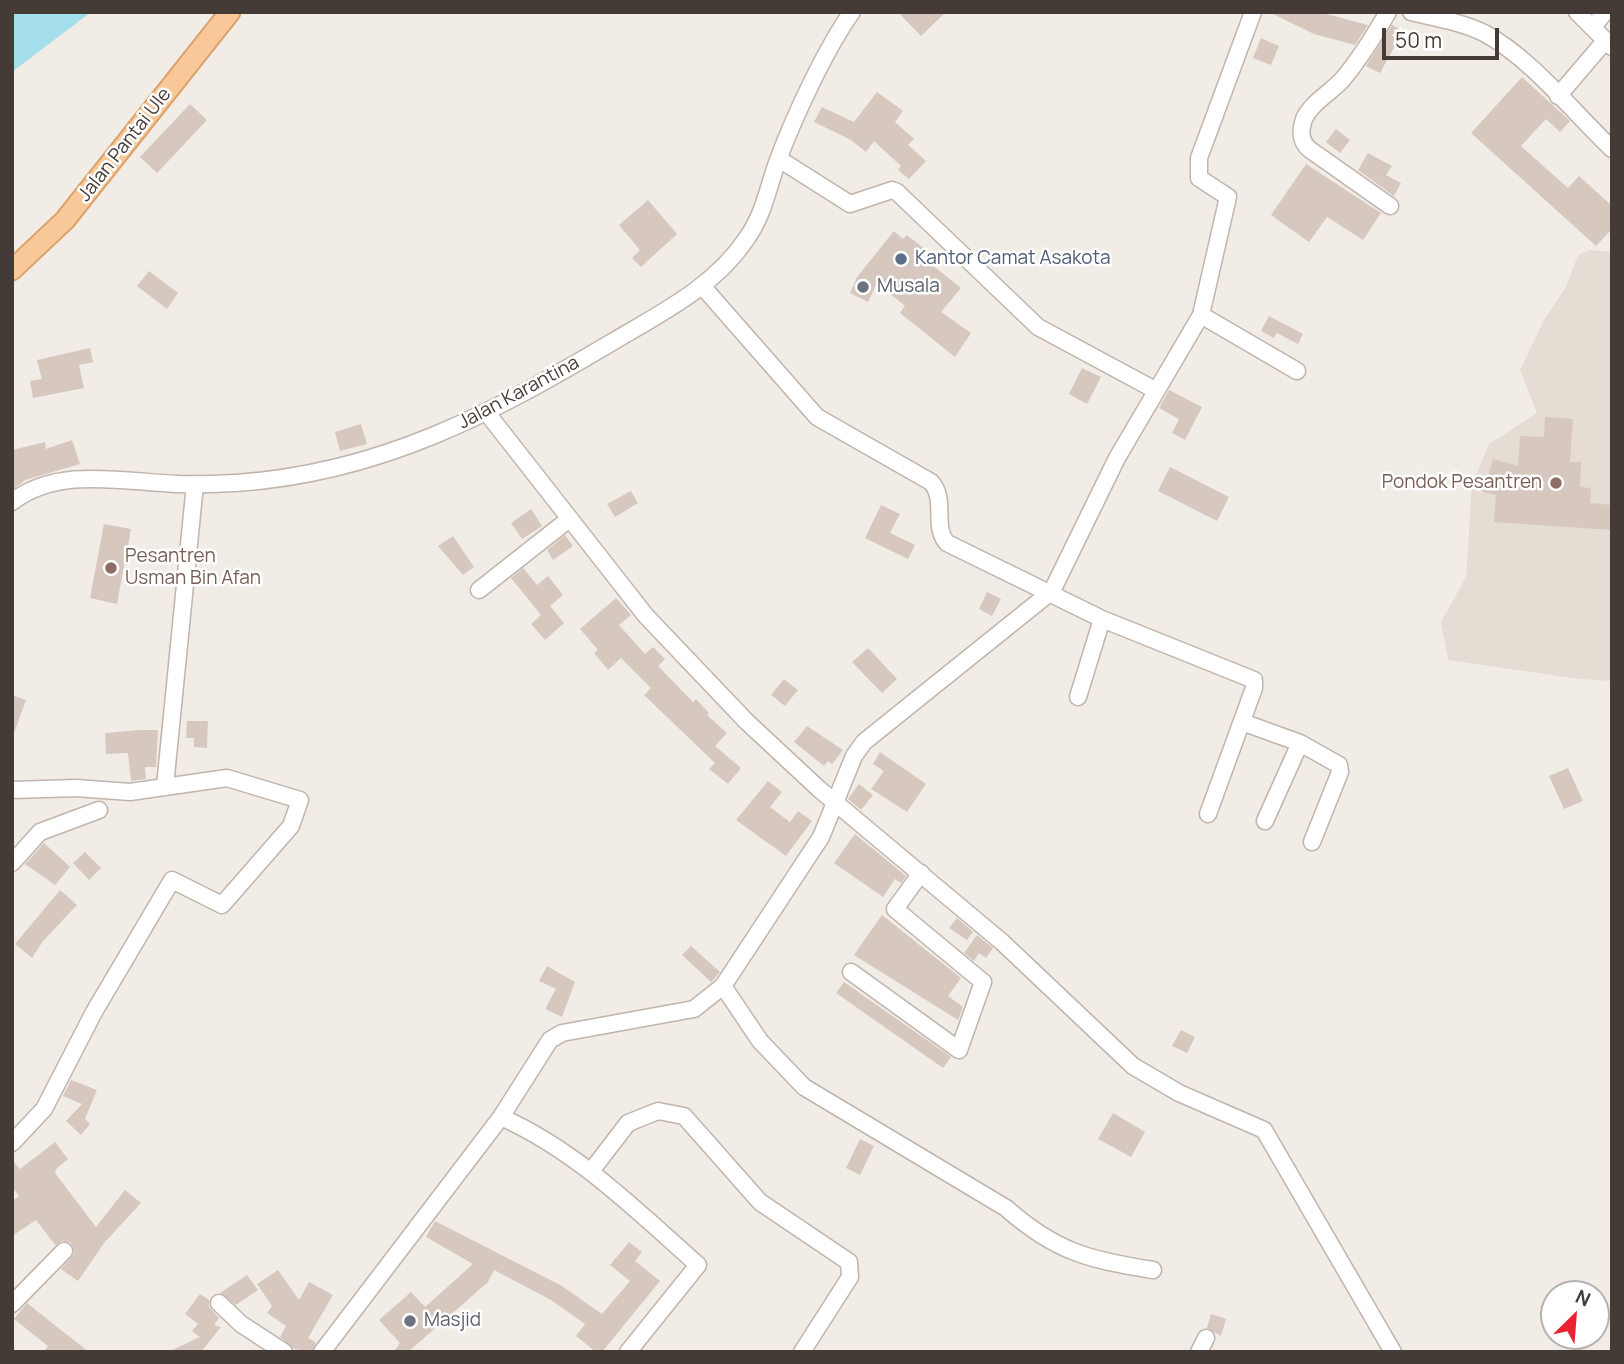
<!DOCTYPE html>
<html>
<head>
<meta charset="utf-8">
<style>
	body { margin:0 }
	#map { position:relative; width:1624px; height:1364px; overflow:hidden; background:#f2ece6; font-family:Manrope,sans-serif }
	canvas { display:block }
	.frame { position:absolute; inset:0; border:14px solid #443b36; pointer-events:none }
	.north { position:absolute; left:1540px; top:1280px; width:70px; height:70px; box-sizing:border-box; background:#fff; border:2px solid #b4b1af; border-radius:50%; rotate:25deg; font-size:19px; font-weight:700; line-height:28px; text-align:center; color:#443b36 }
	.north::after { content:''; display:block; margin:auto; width:24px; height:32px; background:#ed2230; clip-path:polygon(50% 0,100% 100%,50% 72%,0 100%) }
	.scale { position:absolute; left:1382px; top:28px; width:117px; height:32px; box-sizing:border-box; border:4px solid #443b36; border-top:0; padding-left:9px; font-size:21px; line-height:24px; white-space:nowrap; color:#443b36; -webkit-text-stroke:5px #fff; paint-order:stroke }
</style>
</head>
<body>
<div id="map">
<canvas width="1624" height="1364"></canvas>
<div class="frame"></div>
<div class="north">N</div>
<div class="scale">50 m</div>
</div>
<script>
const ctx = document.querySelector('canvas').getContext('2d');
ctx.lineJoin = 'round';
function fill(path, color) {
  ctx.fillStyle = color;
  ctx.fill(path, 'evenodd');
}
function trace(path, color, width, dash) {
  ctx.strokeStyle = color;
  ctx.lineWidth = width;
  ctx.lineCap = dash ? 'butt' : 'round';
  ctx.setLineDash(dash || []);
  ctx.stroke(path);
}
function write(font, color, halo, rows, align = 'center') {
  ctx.font = font + ' Manrope,sans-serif';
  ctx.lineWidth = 5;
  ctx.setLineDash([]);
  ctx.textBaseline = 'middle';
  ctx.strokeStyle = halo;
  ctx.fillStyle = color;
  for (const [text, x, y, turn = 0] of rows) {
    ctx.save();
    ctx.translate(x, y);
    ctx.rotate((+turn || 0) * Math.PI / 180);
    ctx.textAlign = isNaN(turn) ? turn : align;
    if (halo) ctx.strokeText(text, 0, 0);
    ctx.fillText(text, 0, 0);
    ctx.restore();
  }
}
const residential = new Path2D(`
	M1589,250L1612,252V681L1579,679L1448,660L1441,622L1466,577L1472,484L1489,444L1537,413L1520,370L1544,320L1566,287L1578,255Z`);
const water = new Path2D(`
	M12,12H91L12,72Z`);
const building = new Path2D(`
	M898,12H946L921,36Z
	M1269,12H1319L1368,25L1355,45L1314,34Z
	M1392,25L1403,31L1380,73L1366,66Z
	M1261,38L1279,46L1271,65L1253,58Z
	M1522,77L1570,121L1560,132L1546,119L1521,146L1568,188L1579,176L1612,206V229L1596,246L1471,133Z
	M877,92L903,111L895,122L914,139L908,145L926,161L909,179L898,170L901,166L874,141L866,152L851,140L814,122L822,107L854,122Z
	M190,104L207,120L157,173L140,157Z
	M1336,129L1350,140L1340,153L1326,142Z
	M1368,153L1392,166L1386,175L1401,183L1394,196L1358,170Z
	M1306,164L1381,213L1363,240L1327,217L1309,242L1271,215Z
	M648,200L677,234L641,267L632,258L640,250L619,225Z
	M894,231L903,239L907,235L926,250L921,256L961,288L941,312L971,333L955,357L900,313L905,306L877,283L868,302L850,293L857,277Z
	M149,271L178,293L167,309L137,286Z
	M1269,316L1303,334L1298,344L1277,333L1274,338L1261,331Z
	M90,348L93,362L79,365L84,388L33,398L30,381L42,379L37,360Z
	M1082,368L1101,377L1087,404L1069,394Z
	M1169,390L1202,407L1185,440L1172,433L1179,419L1159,408Z
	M1545,417L1573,419L1570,462H1581L1580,487L1591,488L1590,503L1612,505V530L1494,522L1496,495L1483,492L1493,459L1518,466L1520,436L1544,437Z
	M361,424L367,444L340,451L335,432Z
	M72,440L80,464L25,480L12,490V450L45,442L46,449Z
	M1170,467L1229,497L1217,521L1158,491Z
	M631,491L638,503L615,517L607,504Z
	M881,505L900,514L890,533L915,545L908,559L865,538Z
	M531,509L542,526L522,539L511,523Z
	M104,524L131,529L117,604L90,598Z
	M565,535L573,546L553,560L547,550Z
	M453,536L474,567L463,575L438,546Z
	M523,568L537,585L548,576L563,595L550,606L564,623L545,640L531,624L541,615L511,578Z
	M987,592L1001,599L992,616L979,609Z
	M616,598L631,615L619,625L645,654L653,647L665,659L658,666L693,702L696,699L709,713L707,715L727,733L715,746L741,768L728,784L709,769L715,763L644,695L651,688L621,658L608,670L594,653L598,650L580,629Z
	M868,648L897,679L882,693L852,662Z
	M784,679L798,690L785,706L771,695Z
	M12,695L26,700L14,733L12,732Z
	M187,721H208L207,748L194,747V738H186Z
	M807,726L843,750L832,764L828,761L824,766L794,742Z
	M141,730H158L156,767H145L146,779L131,781L128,753L106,754L105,733Z
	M880,752L926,784L907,812L871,789L884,771L873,764Z
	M1568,768L1583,801L1564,809L1549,776Z
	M768,781L782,792L770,807L790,822L798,811L812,821L786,856L736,820Z
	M859,784L873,795L861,810L848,799Z
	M855,834L906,876L901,883L895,879L883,897L834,863Z
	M44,843L70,867L55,885L25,864Z
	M85,852L101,868L89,880L73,863Z
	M60,890L77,905L43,941L32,958L15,944Z
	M882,915L961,978L948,996L963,1007L958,1020L854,955Z
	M957,918L973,932L967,940L949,928Z
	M977,935L993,948L986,958L979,953L974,961L964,953Z
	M691,946L720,972L711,982L682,955Z
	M547,966L575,982L562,1017L545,1009L556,989L539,981Z
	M844,982L951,1057L943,1068L836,993Z
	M1181,1030L1195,1037L1187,1053L1172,1046Z
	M71,1080L97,1090L85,1119L90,1124L81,1135L66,1121L82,1104L63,1096Z
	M1113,1113L1145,1132L1131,1157L1098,1139Z
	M860,1139L874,1146L860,1175L846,1168Z
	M55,1142L68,1159L56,1169L55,1173L96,1227L125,1190L141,1203L104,1243L78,1281L61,1269L74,1254L71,1243L62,1241L55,1245L36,1220L12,1236V1201L19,1196L12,1187V1160L20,1169Z
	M435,1221L562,1286L602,1314L630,1281L610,1265L629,1242L642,1252L635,1261L660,1281L602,1352H596L576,1336L585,1324L551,1300L494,1270L488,1282L408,1352H394L400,1343L379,1320L411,1292L425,1307L473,1264L426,1237Z
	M278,1270L299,1300L309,1282L333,1295L308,1338L316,1343L312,1352L294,1349L280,1337L286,1326L267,1313L272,1306L257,1284Z
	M247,1275L258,1290L236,1305L220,1293Z
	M200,1294L209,1300V1307L219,1318L214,1325L221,1327L201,1352H168L200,1337L192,1331L198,1324L185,1314Z
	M27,1303L52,1323L89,1352H44L48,1346L14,1319Z
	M1211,1314L1226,1319L1221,1336L1207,1328Z`);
const minor = new Path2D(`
	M1388,12C1374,36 1360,59 1342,80C1330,93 1311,103 1304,119C1300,131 1300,141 1309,149L1390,206
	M1411,12C1435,18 1462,22 1484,33C1531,58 1573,112 1612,149
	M1577,12L1612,47
	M1593,27L1605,12
	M1558,96L1605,41
	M779,159L850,204L892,190L897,192L1038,327L1155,390
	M703,287L817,417L931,482C947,499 932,527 947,543L1102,619L1254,680V688L1208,814
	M1201,315L1297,371
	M487,413L646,616L747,722L819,789L1002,942L1133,1066L1179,1093L1264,1130L1393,1352
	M12,502C58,466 124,482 177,484C197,485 216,484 236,483C381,473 491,414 614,341C663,312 715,286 747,238C764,214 768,187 778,160C794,117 826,48 852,12
	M479,590L568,520
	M1078,697L1102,619
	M1242,722L1300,743L1339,765L1340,772L1312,842
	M165,786L195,484
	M12,790L76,788L130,792L227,778L300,800L291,826L222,905L172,880L94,1012L44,1109L12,1143
	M1265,821L1300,743
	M12,863L40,832L99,810
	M851,972L959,1050L983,982L895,909L921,873
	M723,986L760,1041L804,1087L1006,1208C1056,1252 1089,1260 1153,1270
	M501,1117C577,1151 636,1210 698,1265L628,1352
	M592,1170L628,1123L658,1111L684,1116L760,1202L849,1262L850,1277L802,1352
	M219,1303L241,1324L284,1352
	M12,1304L64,1251
	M322,1352L501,1117L550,1040L562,1033L694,1009L723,986L821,837L854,756L864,742L1052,591L1117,458L1201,315L1228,197L1199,178V158L1253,12
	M1199,1352L1206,1338`);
const major = new Path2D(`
	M12,270L65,220L230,12`);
const markers = [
	[901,259,7,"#5c6f8a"],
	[863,287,7,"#6b7280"],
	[1556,483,7,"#8d6e63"],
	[111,568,7,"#8d6e63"],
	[410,1321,7,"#6b7280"]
];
const streetNames = [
	["Jalan Pantai Ule",125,145,-52],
	["Jalan Karantina",519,393,-28]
];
const serviceNames = [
	["Kantor Camat Asakota",915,259]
];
const worshipNames = [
	["Musala",877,287],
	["Masjid",424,1321]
];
const educationNames = [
	["Pondok Pesantren",1542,483],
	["Pesantren",125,557,"left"],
	["Usman Bin Afan",125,579,"left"]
];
fill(residential, '#e5dcd4');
fill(water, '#a5deeb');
fill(building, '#d6c8bf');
trace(minor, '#c0b4ac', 19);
trace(major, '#dca16a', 23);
trace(minor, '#fff', 16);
trace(major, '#f8c899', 19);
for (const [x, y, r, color] of markers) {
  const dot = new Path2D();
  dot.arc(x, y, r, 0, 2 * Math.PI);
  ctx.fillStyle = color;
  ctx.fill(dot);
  trace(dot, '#fff', 2.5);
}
write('19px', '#443b36', '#fff', streetNames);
write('19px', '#4e5e75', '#fff', serviceNames, 'left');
write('19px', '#5b616d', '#fff', worshipNames, 'left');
write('19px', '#785e54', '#fff', educationNames, 'right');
</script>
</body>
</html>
